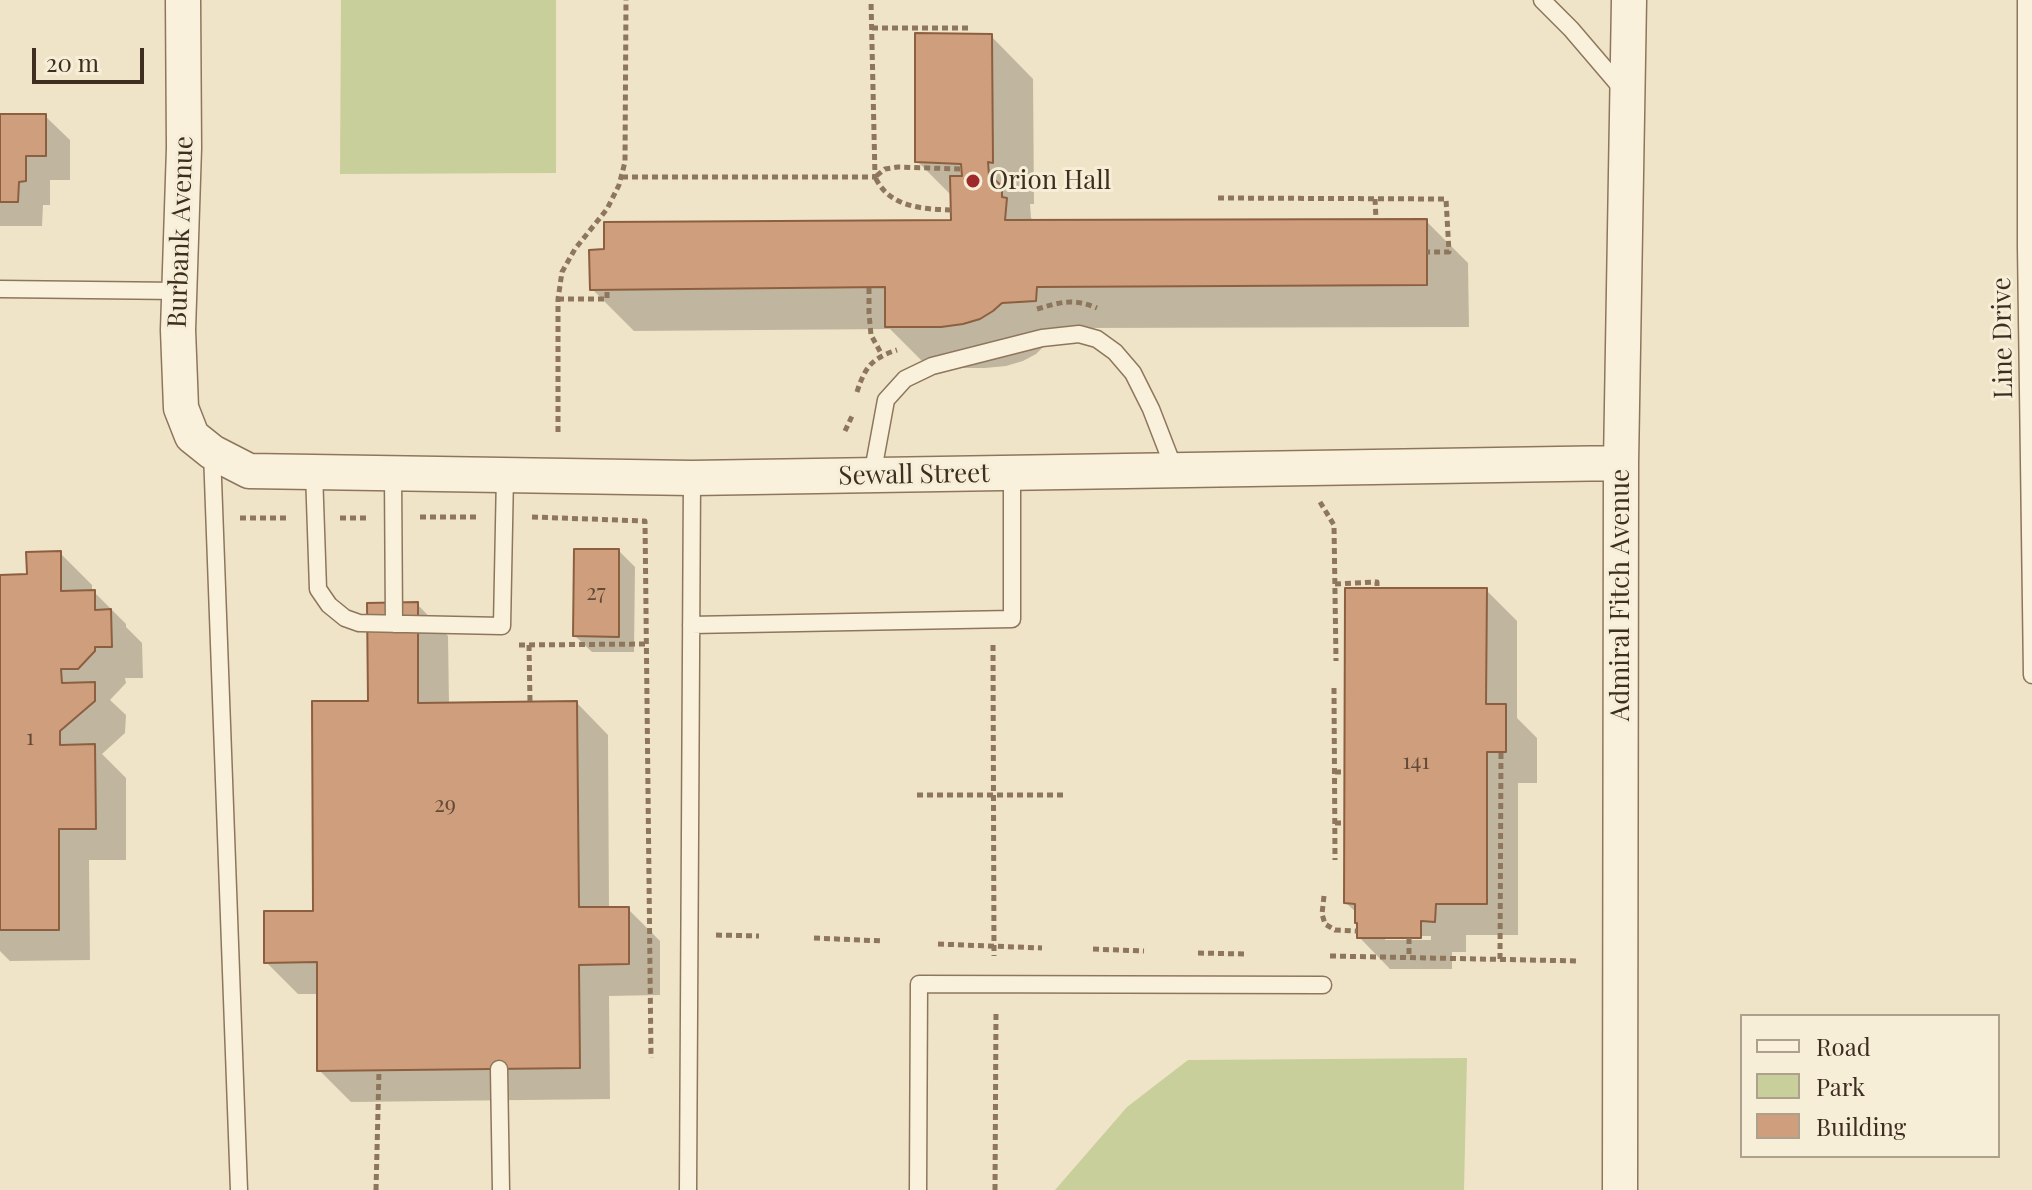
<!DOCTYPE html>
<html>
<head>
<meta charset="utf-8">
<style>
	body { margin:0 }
	#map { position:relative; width:2032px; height:1190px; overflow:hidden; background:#f0e4c8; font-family:"Playfair Display",serif }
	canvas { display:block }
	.legend { position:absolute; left:1740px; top:1014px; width:260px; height:144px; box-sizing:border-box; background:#f7eed8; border:2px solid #ada18e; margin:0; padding:10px 14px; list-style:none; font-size:24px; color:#3d2e20 }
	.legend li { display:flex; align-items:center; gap:16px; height:40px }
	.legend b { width:40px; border:2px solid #ada18e }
	.scale { position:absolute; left:32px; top:48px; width:112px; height:36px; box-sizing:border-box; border:4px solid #3d2e20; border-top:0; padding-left:10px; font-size:24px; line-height:28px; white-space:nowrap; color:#3d2e20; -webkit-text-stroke:6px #f7eed8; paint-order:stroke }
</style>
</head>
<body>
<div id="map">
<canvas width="2032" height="1190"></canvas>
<ul class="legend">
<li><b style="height:10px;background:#faf1dc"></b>Road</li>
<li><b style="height:22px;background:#c9cf9b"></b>Park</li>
<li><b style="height:22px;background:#cf9f7d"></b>Building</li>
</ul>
<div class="scale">20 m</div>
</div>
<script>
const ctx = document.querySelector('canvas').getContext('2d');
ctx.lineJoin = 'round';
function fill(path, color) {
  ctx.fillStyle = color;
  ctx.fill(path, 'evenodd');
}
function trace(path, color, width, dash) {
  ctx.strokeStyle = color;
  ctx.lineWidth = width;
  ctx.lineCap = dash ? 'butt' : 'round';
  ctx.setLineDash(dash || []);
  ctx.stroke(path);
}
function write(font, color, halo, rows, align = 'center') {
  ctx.font = font + ' "Playfair Display",serif';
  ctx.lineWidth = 6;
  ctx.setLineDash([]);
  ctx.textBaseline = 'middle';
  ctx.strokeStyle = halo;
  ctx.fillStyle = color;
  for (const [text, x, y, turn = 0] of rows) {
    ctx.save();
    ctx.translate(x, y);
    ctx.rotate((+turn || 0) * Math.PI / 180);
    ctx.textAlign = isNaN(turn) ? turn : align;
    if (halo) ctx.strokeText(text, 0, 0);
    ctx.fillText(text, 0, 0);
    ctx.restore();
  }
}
const green = new Path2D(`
	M341,0H556V173L340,174Z
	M1467,1058L1464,1190H1055L1127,1107L1188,1060Z`);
const shadow = new Path2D(`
	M991,36L1033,79L1034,204H1030L1031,218L1035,222L1426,221L1468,263L1469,327L1078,328V343L1045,345L1036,354L1023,361L1006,366L985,368H929L890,329L634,331L592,289L953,222L952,196L917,161Z
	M0,116H45L70,140V180H50V205H43L42,226H0Z
	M619,551L635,567L634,652H592L575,636Z
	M60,553L92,585V592H94L126,624V627L142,643L143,678H125L126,683L110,700L126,715L125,733L102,754L126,778V860H89L90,960L10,961L0,951V577L29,576Z
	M1486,590L1517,621V718L1537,738V783H1518V935H1466V952H1452V969H1390L1359,937L1357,913L1346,903ZM1385,936H1431V940H1385Z
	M417,604L448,636L449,705L577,703L608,735L609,909H628L660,941V995L609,996L610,1099L351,1102L319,1070V994H298L266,962L315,913L370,703Z`);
const building = new Path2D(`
	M915,33L992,34L993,163L988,162L989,175L1002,186V197L1007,198L1005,220L1427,219V285L1037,287L1036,301L1002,303L993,311L980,319L963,324L941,327H885V287L590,290L589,250L604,249V222L951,220L950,176H962L961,164L915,162Z
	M0,114H46V156H26V181L19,182L18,202H0Z
	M574,549H619V637L573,636Z
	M61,551V591L95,590V610L111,609L112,647H95V651L78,669H61L62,683L95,682V701L60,731V745L95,744L96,829H59V930H0V575L27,574L26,552Z
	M1345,588H1487L1486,704H1506V752H1487V904H1436L1435,922L1421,921V938H1357V923H1355V904L1344,903Z
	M418,602V703L577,701L579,907H629V964L579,965L580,1068L317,1071V962L264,963V911H313L312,701H368L367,603Z`);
const path = new Path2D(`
	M872,28H968
	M622,177H875L871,0
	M1218,198L1446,199L1449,252H1427
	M1375,199L1376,219
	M951,210C921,209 889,207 875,177L885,169L898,167L961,169
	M869,288V313L871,335L882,355
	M558,299H607V289
	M1037,309C1061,302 1073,298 1097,308
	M857,392C865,367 872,358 897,350
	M845,431L853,414
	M558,432V299L562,272L575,249L607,209L619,185L625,162L626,0
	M1320,502L1334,525L1336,661
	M420,517H478
	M532,517L645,521L651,1058
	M240,518H290
	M340,518H366
	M1335,584L1377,582V588
	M519,645L646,644
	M529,645L530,702
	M993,645L994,956
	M1334,688L1335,860
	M1335,772H1345
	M917,795H1067
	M1335,823H1345
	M1324,896L1322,914L1325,924L1335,930L1357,931
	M716,935L759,936
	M814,938L883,941
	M1409,938V958
	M938,944L1042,948
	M1093,949L1144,951
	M1198,953L1245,954
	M1330,956L1579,961
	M1500,959L1501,753
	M376,1190L379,1070
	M995,1190L996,1011`);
const lane = new Path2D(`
	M1542,0L1571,29L1624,91
	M2026,0V247L2032,675
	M0,289L179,291
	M212,452L239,1190
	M314,472L318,589L329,605L345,618L359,623L502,626L505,475
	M393,474L394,624
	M872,476L886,400L905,379L932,366L1042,338L1079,334L1097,339L1115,352L1133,373L1151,409L1175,471
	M691,625L1012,619V473
	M499,1069L501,1190
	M688,1190L692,478
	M918,1190L919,984L1323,985`);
const street = new Path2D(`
	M183,0L184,148L178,330L181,408L192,436L212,452L249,471L692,478L1621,463
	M1620,1190L1621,463L1629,0`);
const markers = [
	[973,181,8,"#9e2a2b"]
];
const numberNames = [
	["27",596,593],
	["1",30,738],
	["141",1416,762],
	["29",445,805]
];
const poiNames = [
	["Orion Hall",989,181]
];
const streetNames = [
	["Burbank Avenue",181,232,-88],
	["Line Drive",2003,338,-91],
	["Sewall Street",914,475,-1],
	["Admiral Fitch Avenue",1621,595,-90]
];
fill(green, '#c9cf9b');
fill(shadow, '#0003');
fill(building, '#cf9f7d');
trace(building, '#8d5f41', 2);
trace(lane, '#8d765c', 19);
trace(street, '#8d765c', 37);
trace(path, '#8d765c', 5, [6, 4]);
trace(lane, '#faf1dc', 16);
trace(street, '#faf1dc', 34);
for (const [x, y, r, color] of markers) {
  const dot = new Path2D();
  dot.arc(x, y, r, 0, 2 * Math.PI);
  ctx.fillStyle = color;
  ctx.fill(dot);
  trace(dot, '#f7eed8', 3);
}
write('22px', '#624a37', null, numberNames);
write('26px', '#3d2e20', '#f7eed8', poiNames, 'left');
write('26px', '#3d2e20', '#f7eed8', streetNames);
</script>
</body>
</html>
